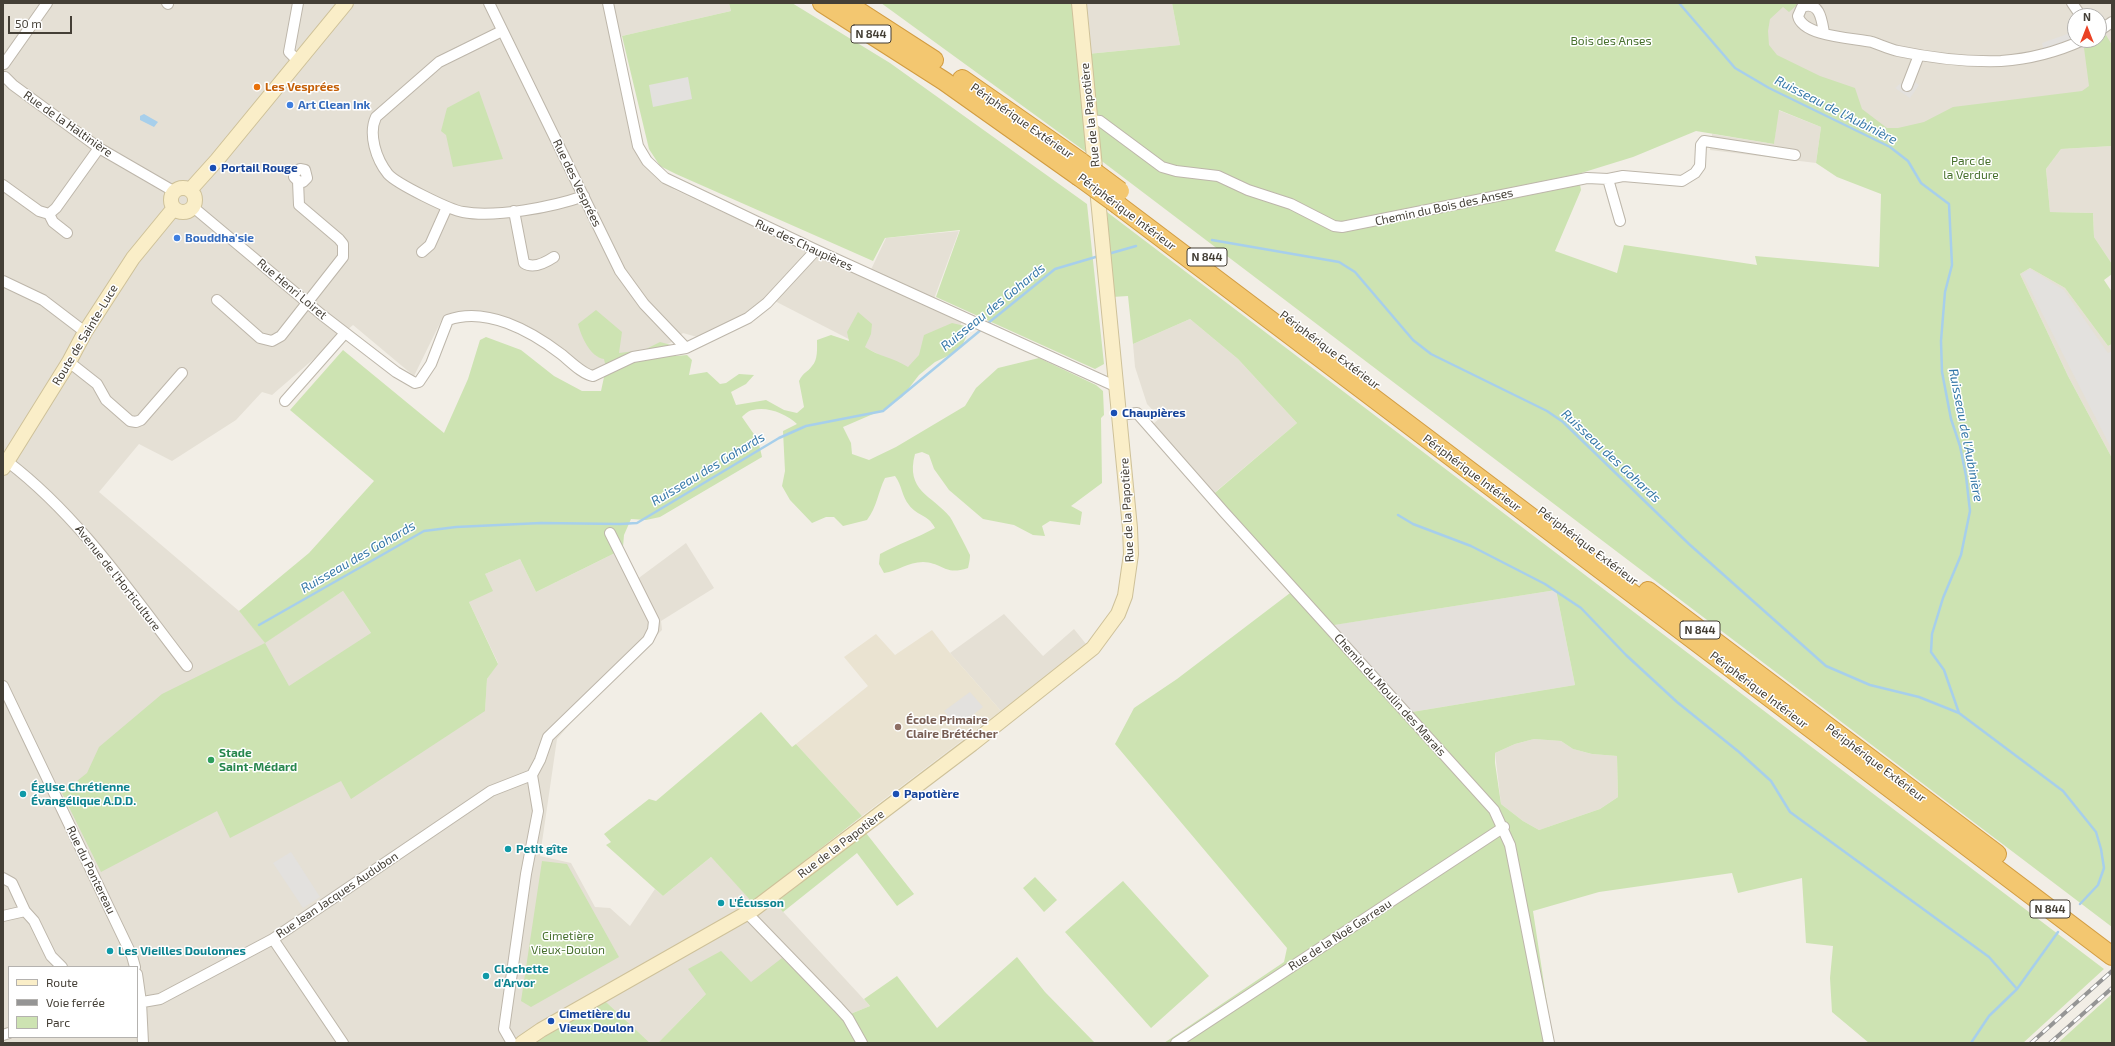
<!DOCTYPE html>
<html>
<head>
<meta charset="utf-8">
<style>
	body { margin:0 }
	#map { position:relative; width:2115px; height:1046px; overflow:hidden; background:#f2eee6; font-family:"Exo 2",sans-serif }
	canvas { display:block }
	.frame { position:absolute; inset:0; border:4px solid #443f36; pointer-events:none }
	.legend { position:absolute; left:8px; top:966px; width:130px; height:72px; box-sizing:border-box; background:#fff; border:1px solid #b4b2af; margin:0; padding:5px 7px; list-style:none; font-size:12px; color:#443f36 }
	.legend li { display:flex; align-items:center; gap:8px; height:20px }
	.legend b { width:20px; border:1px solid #b4b2af }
	.north { position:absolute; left:2067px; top:8px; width:40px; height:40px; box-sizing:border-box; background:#fff; border:1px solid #b4b2af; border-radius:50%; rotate:0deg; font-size:11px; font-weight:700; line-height:16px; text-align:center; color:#443f36 }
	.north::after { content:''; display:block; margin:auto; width:14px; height:18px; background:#ea4225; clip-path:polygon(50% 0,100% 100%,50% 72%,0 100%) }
	.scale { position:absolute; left:8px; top:16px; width:64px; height:18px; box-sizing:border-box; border:2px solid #443f36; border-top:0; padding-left:5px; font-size:12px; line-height:14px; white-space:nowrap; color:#443f36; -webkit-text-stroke:3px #fff; paint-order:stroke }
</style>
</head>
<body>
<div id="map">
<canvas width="2115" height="1046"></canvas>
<div class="frame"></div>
<ul class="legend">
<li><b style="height:5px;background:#faeec8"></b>Route</li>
<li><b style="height:5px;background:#959595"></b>Voie ferrée</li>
<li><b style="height:11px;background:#cde3b2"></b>Parc</li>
</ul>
<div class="north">N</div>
<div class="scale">50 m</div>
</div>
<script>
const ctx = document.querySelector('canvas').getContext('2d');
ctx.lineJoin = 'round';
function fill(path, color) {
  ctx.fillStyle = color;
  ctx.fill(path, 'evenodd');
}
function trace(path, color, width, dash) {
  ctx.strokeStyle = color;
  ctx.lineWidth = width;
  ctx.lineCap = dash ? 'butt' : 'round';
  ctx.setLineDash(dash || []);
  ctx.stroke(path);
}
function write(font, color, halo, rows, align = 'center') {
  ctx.font = font + ' "Exo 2",sans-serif';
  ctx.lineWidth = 3;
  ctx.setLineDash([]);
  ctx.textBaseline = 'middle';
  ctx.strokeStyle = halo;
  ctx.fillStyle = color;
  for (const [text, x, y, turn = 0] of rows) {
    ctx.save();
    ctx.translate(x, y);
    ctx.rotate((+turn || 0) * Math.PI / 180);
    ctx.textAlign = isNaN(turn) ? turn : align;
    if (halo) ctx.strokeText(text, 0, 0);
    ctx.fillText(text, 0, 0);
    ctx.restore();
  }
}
const residential = new Path2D(`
	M3,3H729L731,11L622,36L611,45L632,144L637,154L656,177L675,190L867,278L886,238L959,231L931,307L962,321L956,340L909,370L767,297L757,308L697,337L683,333L670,343L597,372H591L554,345L465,312L444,315L414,376L353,325L272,395L262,392L236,420L172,461L139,444L99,492L239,611L265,642L343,591L371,633L485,711L487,679L498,663L469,602L485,574L520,559L536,592L617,552L632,583L686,543L714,588L661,621L662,630L582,710L557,739L540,856L571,863L595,907L610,908L630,926L655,889L663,896L711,857L752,901L1001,711L950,653L1004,614L1043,656L1074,629L1094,654L775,903L870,1006L843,1017L751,982L706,994L658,1043H650L605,1001L534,1043H3ZM9,967H137V1037H9Z
	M1072,3H1172L1180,45L1077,55Z
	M1695,3H2112V88L1903,139ZM2075,16H2099V40H2075Z
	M1778,110L1821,127L1816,163L1710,150L1712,134L1774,144Z
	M2112,146V264L2094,237L2093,213L2050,212L2046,169L2061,149Z
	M2030,268L2065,288L2108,346L2112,344V458L2068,376L2020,274Z
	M1190,319L1238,359L1297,423L1213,494L1153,424L1160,418L1147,404L1135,367L1133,344Z
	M1534,739L1561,741L1573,749L1592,754L1617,756L1618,797L1600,809L1539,830L1523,821L1501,804L1495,753L1515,744Z`);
const industrial = new Path2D(`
	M1556,590L1575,685L1418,711L1406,713L1327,626Z`);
const education = new Path2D(`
	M932,630L950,653L1001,711L862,816L796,744L868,686L844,657L876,634L895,655Z`);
const green = new Path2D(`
	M729,3H792L890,63L1087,204L1104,364L1095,369L936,297L960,230L885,238L873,261L676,174L660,166L649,149L622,36L731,11Z
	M881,3H1072L1077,55L1180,45L1172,3H1795L1797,5L1789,12L1783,7L1770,19L1768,31L1769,45L1777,55L1820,76L1855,88L1862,109L1887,128H1898L1924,122L1953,107L2082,91L2089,86L2084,48L2106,35L2112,45V146L2061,149L2046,169L2050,212L2093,213L2094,237L2112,264V274L2104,280L2112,292V344L2108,346L2065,288L2030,268L2020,274L2068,376L2112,458V927L1103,162L1086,152ZM1779,110L1821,127L1816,163L1837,177L1881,194L1879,267L1755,256L1757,265L1624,245L1617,273L1555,251L1581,190L1578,174L1633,157L1696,131L1774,144Z
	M479,91L503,159L453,167L446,135L441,131L447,108Z
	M1107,212L2104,969L2023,1043H1869L1832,1012L1830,978L1833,946L1806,943L1802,878L1738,893L1732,873L1599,892L1533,911L1553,1043H1164L1284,962L1287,948L1115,744L1134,708L1177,679L1294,590L1210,497L1297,423L1238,359L1190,319L1133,344L1128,296L1112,297ZM1556,590L1575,685L1418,711L1406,713L1328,626ZM1534,739L1561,741L1573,749L1592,754L1617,756L1618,797L1600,809L1539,830L1523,821L1501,804L1495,763V753L1515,744Z
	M596,310L622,332L619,353L644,350L660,342L671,345L676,356L687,355L692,360L689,375L707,372L720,384L726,383L739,374L754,375L746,384L731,392L736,405L766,400L784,410L797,413L804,407L799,381C804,371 807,373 812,366C818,360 817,348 817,340L831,335L849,341L847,332L858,312L872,324L871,334L865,347C878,356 894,358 908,367L919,355L924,335L952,323L965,326L967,335L963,344L954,353L935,362L919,375L902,397L887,408L843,427L851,443L852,454L869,460L896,447L965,406L976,388L998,368L1039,358L1096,385L1103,391L1104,415L1101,418L1102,483L1071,506L1082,512L1080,525L1050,521L1042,526L1045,536L1033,535L1014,525L983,519L949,490L934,469L929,455L922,452L915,454C905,491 932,495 950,517C952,520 969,552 970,555C970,559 969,564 968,568C944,576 944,563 923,562C908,562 898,571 884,573L879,564L880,554C898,544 917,538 935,528C928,514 917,516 909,505C902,497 902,485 895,476L885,478C878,492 877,507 867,520L843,526L834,517H826L812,523L790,500L782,486L785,471L783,431L797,424C787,414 767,406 753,410C749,410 745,414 742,417L758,440L762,457L660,517L646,520L631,519L624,535L623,547L617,552L536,592L520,559L485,574L493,591L469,602L498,664L487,679L485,711L351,799L341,781L230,838L217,811L101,872L62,793L87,773L99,747L162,694L265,643L239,611L309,553L374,481L290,410L343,350L444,433L468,379L480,340L486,337L521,350L554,376L582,391H601L606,368L604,359C590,357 581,336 578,324ZM343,591L371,633L289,686L265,643Z
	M761,712L792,747L796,744L862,816L752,902L711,857L663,896L606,845L611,842L604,834L649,799L656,801Z
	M866,833L914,894L897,906L857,853L783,912L775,903Z
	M542,861L567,864L619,957L531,1007L521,1001Z
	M1035,877L1057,900L1044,912L1023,888Z
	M1123,881L1209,976L1151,1028L1065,932Z
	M721,951L751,982L782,958L843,1017L870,1006L864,999L897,976L937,1028L1017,957L1045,992L1095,1043H658L706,994L688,969Z
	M2112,994V1043H2058Z
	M605,1001L650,1043H534Z`);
const parking = new Path2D(`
	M2073,32L2075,40L2045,55L2042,43Z
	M688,77L692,99L653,107L649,85Z
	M1908,77L1919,85L1910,98L1895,88Z
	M2030,269L2064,290L2108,353L2112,351V450L2022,274Z
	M970,692L983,707L957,727L944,711Z
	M291,852L320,897L303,908L273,863Z`);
const water = new Path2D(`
	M144,114L158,122L154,127L140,120V116Z`);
const stream = new Path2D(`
	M1679,3L1735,68L1769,88L1890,147L1908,161L1921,183L1949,204L1952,265L1945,292L1941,341L1942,372L1951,419L1960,446L1966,476L1970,511L1961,555L1943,598L1932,634L1931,652L1944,670L1959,713L2063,791L2096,832L2101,849L2104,868L2098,885L2080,904
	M1212,240L1339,262L1355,272L1413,340L1431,354L1547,411L1563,422L1689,544L1826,666L1870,685L1919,697L1959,713
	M1108,254L1136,246
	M987,324L1055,269L1099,256
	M1398,515L1413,524L1471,546L1545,584L1581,608L1626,655L1677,702L1739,752L1771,781L1790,812L1989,957L2017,989
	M259,625L424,531L456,527L541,523L620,524L637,523L779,438L806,426L883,411L982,329
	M1971,1043L1989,1016L2017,989L2058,932`);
const street = new Path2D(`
	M167,3L168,4
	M298,3L289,52L299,62
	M489,3L620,271L644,304L686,348
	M608,3L638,146L647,161L665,178L816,250L1117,387
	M2072,3L2081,16
	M502,31L439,62L376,117C368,134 376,159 388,174C397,184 450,210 463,212C495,218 553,207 584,196
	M2099,31L2112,22
	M1824,33C1822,21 1820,0 1802,7L1798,16C1803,37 1855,38 1872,42C1881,45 1889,49 1898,51C1931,58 1967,62 2001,61C2030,59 2057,52 2083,40
	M4,64L47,3
	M5,77L13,85L99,148L175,192
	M1907,86L1919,55
	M1090,120L1100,121L1162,167L1176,171L1218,176L1248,190L1291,204L1334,226L1342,227L1587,178L1608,179L1623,176L1682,181L1695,173L1700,166L1701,145L1704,141L1795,155
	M1608,179L1620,221
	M3,185L39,211L49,214L53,222L67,233
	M193,207L322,315L396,372L415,383L419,382L431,364L448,320C486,306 531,331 561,354C570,361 582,374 593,376L633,357L686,348L748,318L767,303L816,250
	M514,211L524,263C533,269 545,263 554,257
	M49,214L56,208L99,148
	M422,252L430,245L447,207
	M3,281L43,300L85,332
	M217,300L260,338L272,341L281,336L343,257V244L339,239L299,205L298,181L294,177L295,172L300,169L305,170L307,178L303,182L298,181
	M69,362L97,384L106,400L130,421L136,422L141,420L182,373
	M285,401L345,333
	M1119,415L1137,413L1224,512L1494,810L1510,845L1549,1043
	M8,462C80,517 132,595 187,666
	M3,686L132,956L135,967
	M532,775L540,760L548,737L648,640L653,630L654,621L610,533
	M3,878L12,883L25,911
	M747,913L838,1007L848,1018L862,1043
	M3,916L25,911L34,921L51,956L62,967
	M273,939L343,1043
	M137,974L141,1002L143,1043
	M137,1003L160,999L273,939L491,791L532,775
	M3,1035L9,1033
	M512,1043L504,1029L526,874L538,811L532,775
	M1176,1043L1504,827`);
const secondary = new Path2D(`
	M171 200a12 12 0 1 1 24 0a12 12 0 1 1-24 0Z
	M190,190L217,160L346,3
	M3,468L69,362L85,332L133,258L174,208
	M522,1043L541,1030L754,909L972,744L1093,648L1118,614L1125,596L1131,554L1130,528L1079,3`);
const highway = new Path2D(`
	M822,3L944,81L1078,176
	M846,3L934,60
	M962,79L1081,162
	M1118,205L2112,956
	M1648,591L1997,854`);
const rail = new Path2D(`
	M2031,1043L2112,971
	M2050,1043L2112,988`);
const highwayBridge = new Path2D(`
	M1081,162L1120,191
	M1078,176L1118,205`);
const markers = [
	[257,87,4,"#e8710a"],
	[290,105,4,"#3f7fe0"],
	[213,168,4,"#1a4fb4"],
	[177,238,4,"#3f7fe0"],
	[1114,413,4,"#1a4fb4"],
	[898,727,4,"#8d6e63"],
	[211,760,4,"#2e9e5b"],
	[23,794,4,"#0f9aa8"],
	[896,794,4,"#1a4fb4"],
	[508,849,4,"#0f9aa8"],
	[721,903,4,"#0f9aa8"],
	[110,951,4,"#0f9aa8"],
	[486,976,4,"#0f9aa8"],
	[551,1021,4,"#1a4fb4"]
];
const shields = [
	[871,34,40],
	[1207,257,40],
	[1700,630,40],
	[2050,909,40]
];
const shieldNames = [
	["N 844",871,34],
	["N 844",1207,257],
	["N 844",1700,630],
	["N 844",2050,909]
];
const parkNames = [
	["Bois des Anses",1611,41],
	["Parc de",1971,161],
	["la Verdure",1971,175],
	["Cimetière",568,936],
	["Vieux-Doulon",568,950]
];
const foodNames = [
	["Les Vesprées",265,87]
];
const shopNames = [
	["Art Clean Ink",298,105],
	["Bouddha'sie",185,238]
];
const streetNames = [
	["Rue de la Papotière",1090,115,-96],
	["Périphérique Extérieur",1022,121,35],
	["Rue de la Haltinière",68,124,35],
	["Rue des Vesprées",577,183,64],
	["Chemin du Bois des Anses",1444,207,-12],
	["Périphérique Intérieur",1127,212,37],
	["Rue des Chaupières",804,245,25],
	["Rue Henri Loiret",292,289,40],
	["Route de Sainte-Luce",85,335,-59],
	["Périphérique Extérieur",1330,350,37],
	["Périphérique Intérieur",1472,473,37],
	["Rue de la Papotière",1127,510,-93],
	["Périphérique Extérieur",1588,546,37],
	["Avenue de l'Horticulture",118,578,52],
	["Périphérique Intérieur",1759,690,37],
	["Chemin du Moulin des Marais",1390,695,48],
	["Périphérique Extérieur",1876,763,37],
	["Rue de la Papotière",841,844,-37],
	["Rue du Pontereau",91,870,64],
	["Rue Jean Jacques Audubon",337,895,-34],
	["Rue de la Noë Garreau",1340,935,-33]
];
const transitNames = [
	["Portail Rouge",221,168],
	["Chaupières",1122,413],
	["Papotière",904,794],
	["Cimetière du",559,1014],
	["Vieux Doulon",559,1028]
];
const educationNames = [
	["École Primaire",906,720],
	["Claire Brétécher",906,734]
];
const leisureNames = [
	["Stade",219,753],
	["Saint-Médard",219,767]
];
const cultureNames = [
	["Église Chrétienne",31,787],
	["Évangélique A.D.D.",31,801],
	["Petit gîte",516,849],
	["L'Écusson",729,903],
	["Les Vieilles Doulonnes",118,951],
	["Clochette",494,969],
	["d'Arvor",494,983]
];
const waterNames = [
	["Ruisseau de l'Aubinière",1836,110,27],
	["Ruisseau des Gohards",993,307,-39],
	["Ruisseau de l'Aubinière",1966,435,79],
	["Ruisseau des Gohards",1611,456,43],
	["Ruisseau des Gohards",708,469,-31],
	["Ruisseau des Gohards",358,557,-30]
];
fill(residential, '#e5e0d5');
fill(industrial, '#e4e0db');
fill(education, '#eae3d1');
fill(green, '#cde3b2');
fill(parking, '#e3e1de');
fill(water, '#a7cfeb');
trace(stream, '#a7cfeb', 2.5);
trace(street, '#bdb6aa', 12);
trace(secondary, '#cec199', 16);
trace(highway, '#d29c41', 20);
trace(street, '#fff', 10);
trace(secondary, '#faeec8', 14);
trace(highway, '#f3c770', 18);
trace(rail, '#959595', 4);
trace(rail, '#fff', 2.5, [8]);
trace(highwayBridge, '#d29c41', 20, []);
trace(highwayBridge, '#f3c770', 18);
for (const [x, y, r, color] of markers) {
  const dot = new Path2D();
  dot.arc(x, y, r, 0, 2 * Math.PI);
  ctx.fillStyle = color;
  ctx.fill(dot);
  trace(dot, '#fff', 1.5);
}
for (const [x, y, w] of shields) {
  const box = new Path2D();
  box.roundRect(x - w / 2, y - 9, w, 18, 3);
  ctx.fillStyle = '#fff';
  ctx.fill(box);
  trace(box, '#443f36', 1);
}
write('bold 11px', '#443f36', null, shieldNames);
write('12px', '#48712e', '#fff', parkNames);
write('bold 12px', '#c56008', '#fff', foodNames, 'left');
write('bold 12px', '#366cbe', '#fff', shopNames, 'left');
write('12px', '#443f36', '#fff', streetNames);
write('bold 12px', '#164399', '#fff', transitNames, 'left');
write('bold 12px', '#785e54', '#fff', educationNames, 'left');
write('bold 12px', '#27864d', '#fff', leisureNames, 'left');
write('bold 12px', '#0d838f', '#fff', cultureNames, 'left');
write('italic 13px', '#3779a8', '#fff', waterNames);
</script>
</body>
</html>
